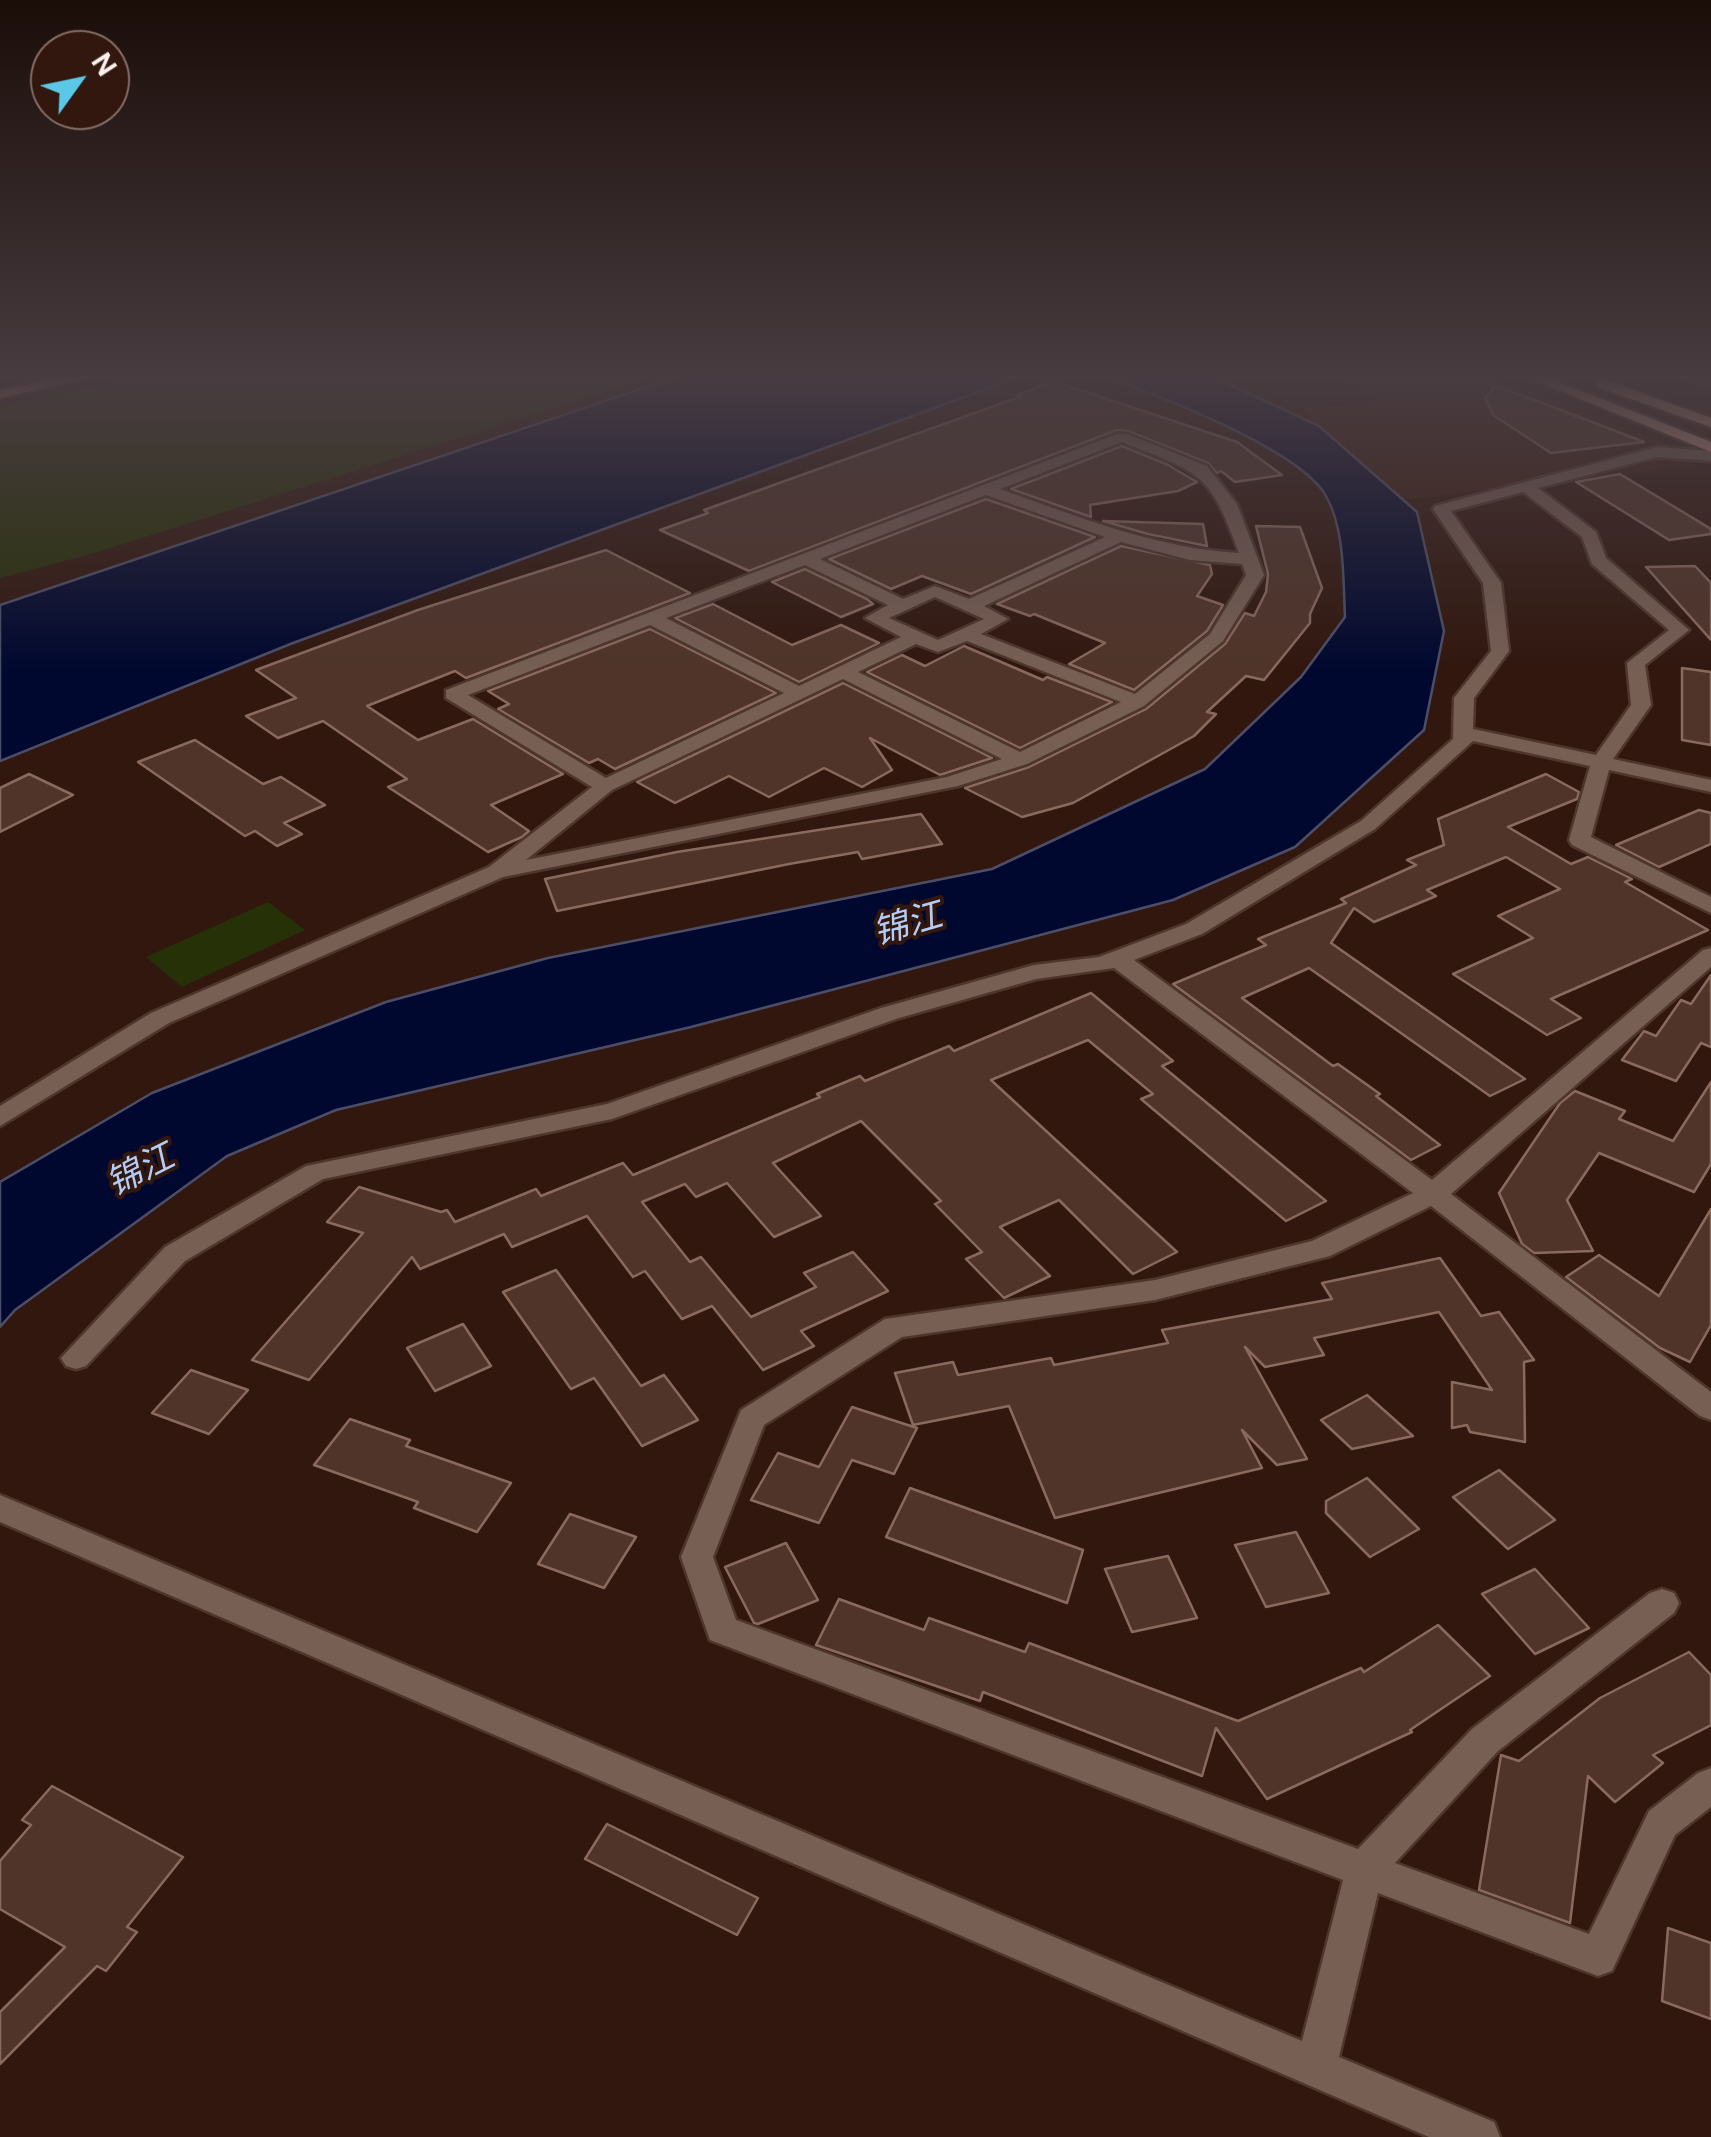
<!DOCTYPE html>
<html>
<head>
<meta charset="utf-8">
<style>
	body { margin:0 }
	#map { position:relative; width:1711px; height:2137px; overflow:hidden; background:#31170e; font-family:"DM Sans",sans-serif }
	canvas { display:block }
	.north { position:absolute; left:30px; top:30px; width:100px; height:100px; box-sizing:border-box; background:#31170e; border:2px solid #836f68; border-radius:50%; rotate:57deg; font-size:28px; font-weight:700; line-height:40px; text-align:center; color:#fdf2ee }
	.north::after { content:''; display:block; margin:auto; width:35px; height:45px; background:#5ac8e6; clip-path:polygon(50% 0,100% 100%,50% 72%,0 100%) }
</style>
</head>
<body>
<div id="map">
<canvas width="1711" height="2137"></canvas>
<div class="north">N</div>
</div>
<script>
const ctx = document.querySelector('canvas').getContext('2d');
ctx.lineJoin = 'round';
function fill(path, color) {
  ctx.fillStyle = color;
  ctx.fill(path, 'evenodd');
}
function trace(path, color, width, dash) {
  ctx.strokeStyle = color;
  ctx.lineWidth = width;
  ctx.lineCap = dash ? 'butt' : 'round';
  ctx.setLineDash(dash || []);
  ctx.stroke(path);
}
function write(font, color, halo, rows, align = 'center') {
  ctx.font = font + ' "DM Sans","Noto Sans SC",sans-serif';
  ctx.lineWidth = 8;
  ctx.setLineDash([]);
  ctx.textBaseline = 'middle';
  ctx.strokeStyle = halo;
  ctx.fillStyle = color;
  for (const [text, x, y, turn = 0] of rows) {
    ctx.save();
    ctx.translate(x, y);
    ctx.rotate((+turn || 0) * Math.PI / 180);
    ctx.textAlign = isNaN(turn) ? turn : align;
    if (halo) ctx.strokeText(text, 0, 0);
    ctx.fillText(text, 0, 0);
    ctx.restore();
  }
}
const built = new Path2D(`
	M1335,374H1481L1675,447L1694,465L1403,500L1303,409L1380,402Z`);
const green = new Path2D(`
	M159,374H662L91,554L0,578V406Z
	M268,902L305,930L182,987L146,957Z`);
const water = new Path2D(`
	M685,374H1027L293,643L0,761V605Z
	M1096,374H1216L1220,380L1319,426L1417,512L1444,631L1424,730L1295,847L1173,900L691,1027L336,1110L227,1156L15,1310L0,1327V1182L152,1093L386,1002L548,958L992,869L1205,769L1301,677L1345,617C1343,578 1345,530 1326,496C1300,449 1149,391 1096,374Z`);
const building = new Path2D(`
	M1053,381L1237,442L1282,475L1235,482L1221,471L1217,473L1208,463L1128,431L1117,430L749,571L660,530L708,513L704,510L1022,396L1017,395Z
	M1495,386L1540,402L1644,442L1551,453L1493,415L1485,398Z
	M1122,446L1168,465L1197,482L1178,491L1090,505L1091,517L1011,489Z
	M1620,474L1711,529V534L1669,540L1576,482Z
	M986,499L1095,537L971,594L922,576L891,589L829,559Z
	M1103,521L1203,524L1207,546L1148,534Z
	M1256,526L1300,527L1322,588L1310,614V623L1264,680L1246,676L1207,712L1216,714L1194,736L1073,803L1022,817L965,788L1029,767L1146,709L1225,644L1245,613L1254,616L1266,592L1268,574Z
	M1121,546L1210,565L1212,574L1197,596L1223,605L1207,631L1134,690L1069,664L1105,643L1034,614L1030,616L997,604Z
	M606,550L690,593L466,678L455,671L367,706L418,740L473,719L563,774L491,805L529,831L522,837L488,852L388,787L407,779L323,721L278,738L246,716L296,698L256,670L418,610Z
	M1695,566L1711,583V640L1646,567Z
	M805,569L867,599L873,604L841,617L772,582Z
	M713,604L792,645L841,625L879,643L799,682L675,618Z
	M650,629L776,693L615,769L598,759L589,763L498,709L509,704L488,691Z
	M964,646L1043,680L1047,677L1112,702L1020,748L867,672L902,655L925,666Z
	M1682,668L1711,672V745L1682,740Z
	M843,683L992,758L940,775L870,738L892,770L862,787L824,768L769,797L729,776L675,803L637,782Z
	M195,740L263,784L281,777L325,805L284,823L302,834L277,846L255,831L245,836L138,762Z
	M29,774L73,795L0,832V788Z
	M1546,774L1579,792L1577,799L1508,827L1571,864L1588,857L1632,879L1625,882L1708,930L1551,999L1581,1018L1547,1035L1453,974L1533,938L1498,916L1560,889L1506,857L1427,890L1436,896L1374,922L1354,908L1331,943L1525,1079L1490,1096L1309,968L1242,998L1333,1066L1338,1064L1380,1094L1376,1096L1440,1145L1411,1160L1173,984L1266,945L1258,939L1346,903L1341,899L1416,865L1407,860L1444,845L1438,819Z
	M1699,810L1711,813V844L1659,867L1616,845Z
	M921,814L942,844L862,859L858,852L789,864L557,911L545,879L677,852Z
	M1711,975V1047L1701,1043L1676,1081L1622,1060L1644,1031L1656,1036L1681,1000L1691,1004Z
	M1091,993L1173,1061L1162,1066L1326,1201L1286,1221L1141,1099L1153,1094L1088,1040L991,1080L1177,1252L1133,1274L1059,1200L1000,1227L1050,1276L1004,1298L966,1259L982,1252L935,1204L941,1201L861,1121L773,1163L821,1216L774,1237L727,1183L696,1197L685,1184L642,1202L690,1262L701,1257L751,1317L816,1287L804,1273L853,1252L888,1291L801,1331L814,1346L763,1370L712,1306L682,1319L645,1271L633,1277L587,1216L512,1247L504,1234L420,1269L412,1257L309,1380L252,1360L363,1233L327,1222L359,1187L441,1212L447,1210L455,1222L536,1189L541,1196L623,1163L633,1175L820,1097L817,1094L860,1076L865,1081L949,1046L954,1051Z
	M1711,1082V1164L1694,1192L1599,1153L1567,1200L1593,1251L1534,1253L1522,1244L1499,1193L1560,1103L1575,1091L1625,1111L1619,1119L1673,1141Z
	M1711,1209V1325L1690,1362L1660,1348L1566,1277L1599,1255L1659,1296Z
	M1440,1258L1481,1316L1499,1312L1534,1360L1524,1362L1525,1442L1470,1432L1467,1425L1452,1428V1382L1492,1390L1439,1312L1314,1338L1324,1355L1265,1367L1245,1347L1307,1459L1277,1465L1242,1430L1262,1468L1055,1518L1009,1406L913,1425L895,1373L953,1362L958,1375L1051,1358L1054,1365L1168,1343L1162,1330L1332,1299L1322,1283Z
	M556,1270L641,1386L664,1375L698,1420L642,1446L594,1378L571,1389L503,1292Z
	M463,1324L491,1366L435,1391L407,1348Z
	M191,1370L248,1390L209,1434L152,1413Z
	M1367,1395L1413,1436L1352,1449L1321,1420Z
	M852,1407L917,1428L894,1474L852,1460L819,1523L751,1500L778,1453L819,1467Z
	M350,1419L410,1440L406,1446L511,1483L477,1532L414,1508L418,1502L314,1465Z
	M1499,1470L1555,1520L1508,1549L1453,1497Z
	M1367,1478L1419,1529L1370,1557L1326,1513V1501Z
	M910,1488L1083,1550L1067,1603L886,1537Z
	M570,1514L636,1537L604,1588L538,1564Z
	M1296,1532L1329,1593L1266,1607L1235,1545Z
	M786,1543L818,1600L758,1624L754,1623L725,1567Z
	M1168,1556L1197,1618L1132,1632L1105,1569Z
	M1535,1569L1589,1628L1535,1654L1482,1594Z
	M839,1599L924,1630L929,1618L1025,1652L1029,1643L1238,1721L1361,1668L1364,1672L1438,1625L1490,1676L1410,1730L1412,1732L1267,1799L1216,1728L1202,1776L983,1692L980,1701L816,1645Z
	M1689,1652L1711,1675V1725L1653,1755L1663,1763L1615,1802L1588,1776L1570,1923L1479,1890L1501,1755L1519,1761L1600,1698Z
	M52,1786L183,1857L127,1927L137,1932L106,1971L97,1966L0,2064V2012L65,1947L0,1909V1861L31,1825L22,1820Z
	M607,1824L758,1898L737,1935L585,1859Z
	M1668,1928L1711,1943V2019L1662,2001Z`);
const minor = new Path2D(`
	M1674,374L1711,379V387L1676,377Z
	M1117,434H1127L1207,466L1237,504L1264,575L1223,641L1144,706L1027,764L958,786L503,877L169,1023L0,1126V1106L151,1013L489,867L592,787L446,698V690ZM1122,442C1201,474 1209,470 1239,553C1155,548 1079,517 1000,489ZM986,495L1105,537L969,599L935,586L903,599L820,559ZM1121,542L1190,560L1242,564L1246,575L1210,634L1135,694L981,634L1008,619L984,606ZM805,565L888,605L865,618L901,637L799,686L666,618ZM935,597L984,619L938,640L889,618ZM650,625L784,693L606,778L468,695ZM967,641L1121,702L1020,752L858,672L916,644L938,652ZM843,679L1002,759L947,777L526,860L612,790Z
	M1657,447L1711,451V461L1657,457L1538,488L1596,532L1606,558L1689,630L1645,665L1651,705L1613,759L1711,780V792L1609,770L1591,837L1711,897V913L1572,845L1569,840L1590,766L1473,741L1375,829L1202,934L1134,960L1432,1180L1703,950L1711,948V967L1451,1194L1711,1392V1420L1700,1416L1431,1206L1330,1256L1155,1300L902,1337L764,1425L713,1557L736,1620L1358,1849L1472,1729L1650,1593L1662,1589L1674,1593L1679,1603L1674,1613L1498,1751L1395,1863L1589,1934L1649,1811L1698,1773L1711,1768V1807L1675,1835L1612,1971L1598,1976L1378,1893L1339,2057L1494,2122L1500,2137H1429L0,1522V1495L1302,2041L1343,1880L710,1640L681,1557L741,1410L885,1319L1155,1280L1312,1241L1413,1193L1114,968L1036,979L899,1018L612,1119L323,1179L185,1261L86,1366L76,1369L66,1366L61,1358L165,1247L306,1166L607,1104L881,1008L1034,965L1099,957L1186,924L1361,821L1453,739L1454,698L1491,651L1483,583L1433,509L1435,506ZM1523,492L1582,537L1592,564L1669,630L1627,663L1631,705L1596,755L1473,729L1474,698L1509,651L1501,583L1451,511Z`);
const major = new Path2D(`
	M78,374H106L0,398V390Z
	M1519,374H1538L1711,442V452Z
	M1598,381H1608L1711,418V427L1598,387Z`);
const waterNames = [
	["锦江",908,926,-16],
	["锦江",141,1172,-27]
];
fill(built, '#3c1c10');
fill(green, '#263108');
fill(water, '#00082f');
trace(water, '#4c4e68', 2.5);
fill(building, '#503429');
trace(building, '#8a6a5f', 2.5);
trace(minor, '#4e362d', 5);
trace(major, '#4e362d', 5);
fill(minor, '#775f54');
fill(major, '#d19e87');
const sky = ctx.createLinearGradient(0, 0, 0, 673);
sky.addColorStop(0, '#1b0d08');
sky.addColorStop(0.56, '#483c41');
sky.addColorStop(1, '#483c4100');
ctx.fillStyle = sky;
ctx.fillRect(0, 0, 1711, 673);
write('italic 35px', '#b3cdf8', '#31170e', waterNames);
</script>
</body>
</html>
